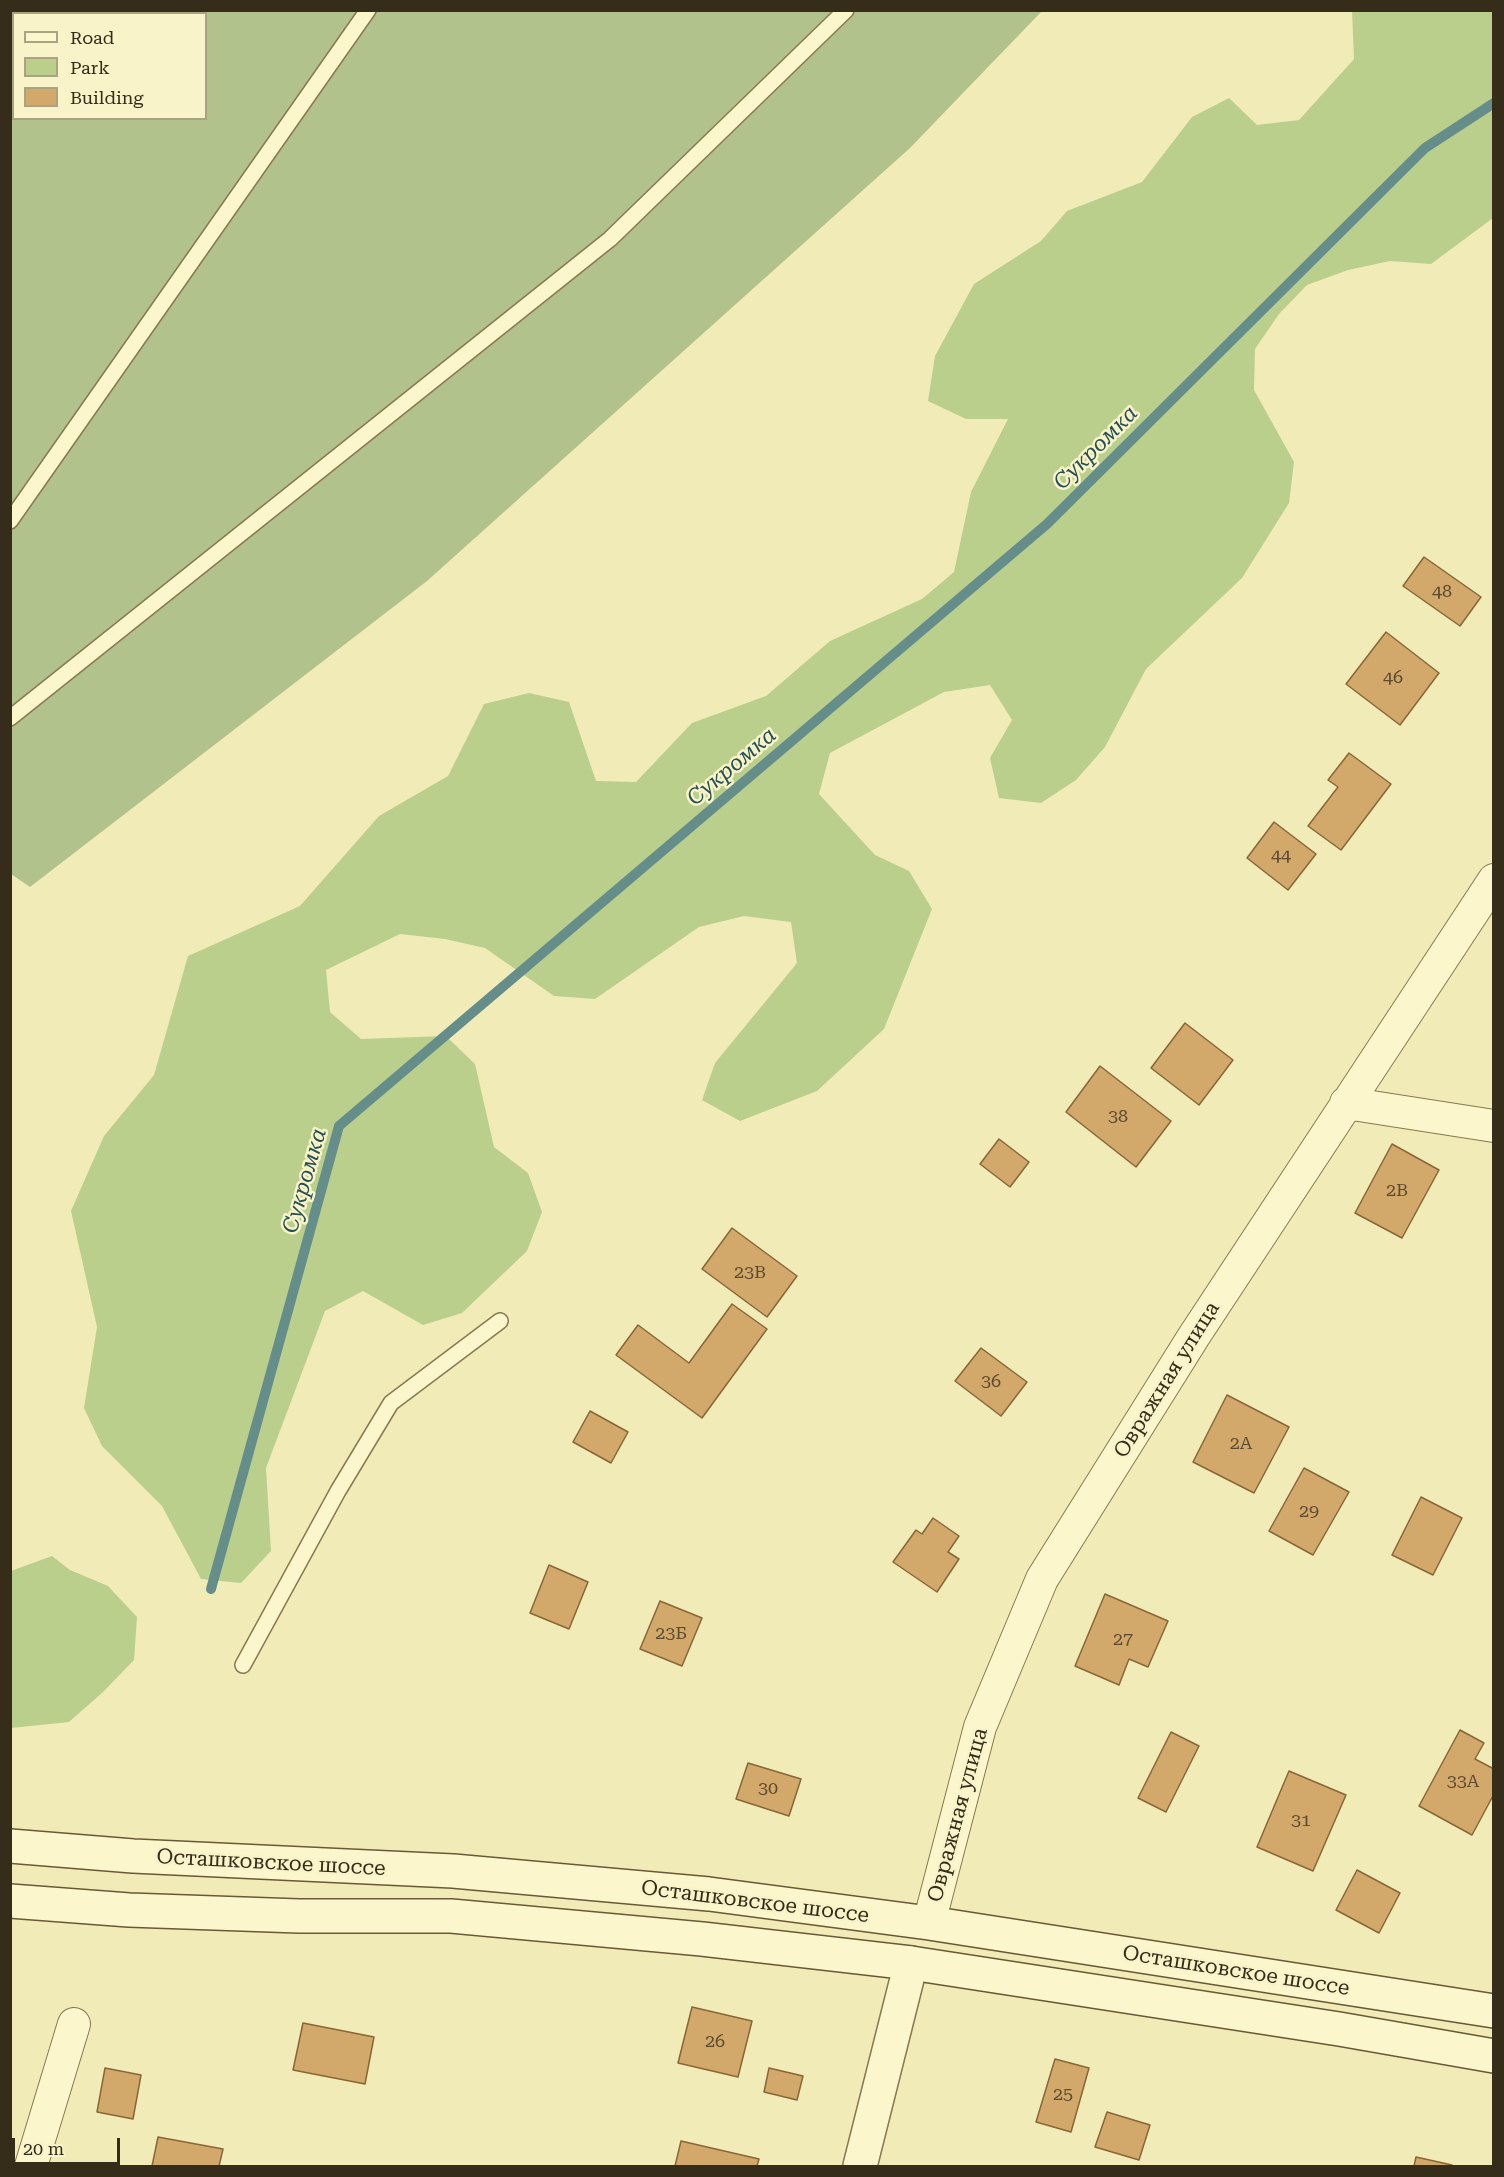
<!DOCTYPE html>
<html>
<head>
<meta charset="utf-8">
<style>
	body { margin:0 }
	#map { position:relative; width:1504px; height:2177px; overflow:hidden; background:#f1ebb8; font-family:"Roboto Serif",serif }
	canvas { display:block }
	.frame { position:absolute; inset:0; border:12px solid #352c19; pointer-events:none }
	.legend { position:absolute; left:12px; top:12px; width:195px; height:108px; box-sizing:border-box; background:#f8f3c8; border:2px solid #aaa382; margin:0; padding:8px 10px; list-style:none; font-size:18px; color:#352c19 }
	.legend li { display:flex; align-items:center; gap:12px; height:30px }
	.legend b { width:30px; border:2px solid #aaa382 }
	.scale { position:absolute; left:12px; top:2138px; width:108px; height:27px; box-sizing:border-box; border:3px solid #352c19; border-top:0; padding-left:8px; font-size:18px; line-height:21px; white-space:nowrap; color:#352c19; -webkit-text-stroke:4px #f8f3c8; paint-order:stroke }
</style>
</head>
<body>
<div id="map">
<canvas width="1504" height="2177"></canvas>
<div class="frame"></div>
<ul class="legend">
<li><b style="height:8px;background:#fbf6cb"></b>Road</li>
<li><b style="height:16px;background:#bacf8c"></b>Park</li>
<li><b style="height:16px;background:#d2a96b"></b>Building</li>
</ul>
<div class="scale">20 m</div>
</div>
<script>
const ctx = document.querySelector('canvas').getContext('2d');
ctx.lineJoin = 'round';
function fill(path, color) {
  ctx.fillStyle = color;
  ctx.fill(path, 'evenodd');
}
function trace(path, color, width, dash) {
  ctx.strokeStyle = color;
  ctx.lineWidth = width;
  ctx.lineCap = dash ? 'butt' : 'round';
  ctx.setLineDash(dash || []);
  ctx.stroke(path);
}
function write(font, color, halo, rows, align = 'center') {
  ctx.font = font + ' "Roboto Serif",serif';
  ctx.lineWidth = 5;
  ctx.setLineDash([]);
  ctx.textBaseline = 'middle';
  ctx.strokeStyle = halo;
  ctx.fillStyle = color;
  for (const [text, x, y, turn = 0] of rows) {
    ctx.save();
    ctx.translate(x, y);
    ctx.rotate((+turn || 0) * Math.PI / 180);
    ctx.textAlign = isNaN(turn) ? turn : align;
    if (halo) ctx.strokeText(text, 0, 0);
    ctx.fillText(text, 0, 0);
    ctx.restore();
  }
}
const green = new Path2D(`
	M1352,11H1493V218L1431,264L1390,261L1348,270L1307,285L1279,314L1255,349L1254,390L1294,462L1289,503L1242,578L1146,669L1105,747L1076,780L1041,803L999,798L990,758L1012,720L990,685L944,692L830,753L819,794L875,855L909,871L932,909L884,1029L817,1091L740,1121L702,1100L715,1063L797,963L791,922L744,916L699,927L595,999L554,996L485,948L445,939L400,934L326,970L330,1012L361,1039L446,1036L475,1064L494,1147L528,1173L542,1212L527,1251L462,1313L423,1325L363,1291L325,1311L266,1468L271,1551L241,1583L201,1579L162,1506L102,1446L84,1408L97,1327L71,1211L104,1136L154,1075L188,956L300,906L379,816L448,776L484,704L529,693L569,702L596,781L636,782L692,723L766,696L830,641L922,599L954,572L971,492L1008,419H966L928,401L935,356L974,284L1041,241L1067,211L1142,182L1192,117L1229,98L1257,125L1299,120L1354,59Z
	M52,1556L70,1570L108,1586L137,1617L134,1660L103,1692L69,1722L11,1728V1571Z`);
const cemetery = new Path2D(`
	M11,11H1042L910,148L427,581L30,887L11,874ZM14,14H206V118H14Z`);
const stream = new Path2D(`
	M211,1589L339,1126L1047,524L1425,148L1494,103`);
const building = new Path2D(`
	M1424,557L1481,597L1460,626L1403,586Z
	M1386,632L1439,673L1400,725L1346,684Z
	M1349,753L1391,784L1341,850L1308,826L1338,787L1328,780Z
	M1274,822L1316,854L1288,890L1247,858Z
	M1185,1023L1233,1060L1199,1105L1151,1068Z
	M1100,1066L1171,1121L1136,1167L1066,1112Z
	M999,1139L1029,1162L1010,1187L980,1164Z
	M1392,1144L1439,1170L1402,1238L1355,1213Z
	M732,1228L797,1276L767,1317L702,1269Z
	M732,1304L767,1329L702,1418L616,1355L638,1325L689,1363Z
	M981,1348L1027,1382L1001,1416L955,1381Z
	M1227,1395L1289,1427L1254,1493L1193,1462Z
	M590,1411L628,1432L611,1463L573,1442Z
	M1304,1468L1349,1492L1313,1555L1269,1531Z
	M1421,1497L1462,1518L1433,1575L1392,1555Z
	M933,1518L959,1536L948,1552L959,1559L937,1592L893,1562L916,1530L922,1534Z
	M549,1565L588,1582L569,1629L530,1613Z
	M1105,1594L1168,1621L1148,1667L1129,1659L1119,1685L1075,1666Z
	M660,1601L702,1618L682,1666L640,1649Z
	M1460,1730L1484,1743L1475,1759L1494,1769V1794L1472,1835L1419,1806Z
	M1171,1732L1199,1746L1166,1812L1138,1798Z
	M748,1763L801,1779L789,1816L736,1799Z
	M1289,1771L1346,1795L1313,1871L1257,1847Z
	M1357,1870L1400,1893L1379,1933L1336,1910Z
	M692,2007L752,2021L738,2077L678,2063Z
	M303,2023L374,2037L365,2084L293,2070Z
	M1055,2059L1089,2068L1071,2132L1036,2122Z
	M105,2068L141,2075L133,2119L97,2112Z
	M769,2068L803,2076L797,2100L764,2092Z
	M1107,2112L1150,2125L1139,2160L1095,2147Z
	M158,2137L223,2149L219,2166H152Z
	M681,2141L759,2159L757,2166H675Z
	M1416,2157L1452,2165V2166H1414Z`);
const service = new Path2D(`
	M27,14L28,10
	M10,58L14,50
	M10,521L368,10
	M10,718L610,239L846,10
	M243,1665L338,1491L391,1403L500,1321`);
const minor = new Path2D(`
	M1346,1103L1494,1126
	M929,1923L980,1727L1042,1579L1194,1336L1494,880
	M31,2166L74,2024`);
const tertiary = new Path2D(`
	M860,2166L911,1963`);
const secondary = new Path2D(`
	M10,1846L133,1856L453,1871L709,1894L929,1923L1494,2011
	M10,1901L129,1910L299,1916H451L702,1939L911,1963L1339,2029L1494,2056`);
const numberNames = [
	["48",1442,592],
	["46",1393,678],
	["44",1281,856],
	["38",1118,1117],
	["2В",1397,1191],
	["23В",750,1273],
	["36",991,1382],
	["2А",1241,1444],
	["29",1309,1512],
	["23Б",671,1634],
	["27",1123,1640],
	["33А",1463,1782],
	["30",768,1789],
	["31",1301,1821],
	["26",715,2042],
	["25",1063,2095]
];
const streetNames = [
	["Овражная улица",1167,1380,-58],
	["Овражная улица",958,1815,-75],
	["Осташковское шоссе",271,1863,3],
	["Осташковское шоссе",755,1902,7],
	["Осташковское шоссе",1236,1971,9]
];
const waterNames = [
	["Сукромка",1096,448,-45],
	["Сукромка",732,767,-40],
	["Сукромка",305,1181,-74]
];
fill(green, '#bacf8c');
fill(cemetery, '#b2c28d');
trace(stream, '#658e8b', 10);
fill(building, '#d2a96b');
trace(building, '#886736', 1.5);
trace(service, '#887952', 18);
trace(minor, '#887952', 34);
trace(tertiary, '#887952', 36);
trace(secondary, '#695936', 36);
trace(service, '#fbf6cb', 15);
trace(minor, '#fbf6cb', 32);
trace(tertiary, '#fbf6cb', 33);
trace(secondary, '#fbf6cb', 33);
write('18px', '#5c4b2e', null, numberNames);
write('21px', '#352c19', '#f8f3c8', streetNames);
write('italic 22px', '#275056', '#f8f3c8', waterNames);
</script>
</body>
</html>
